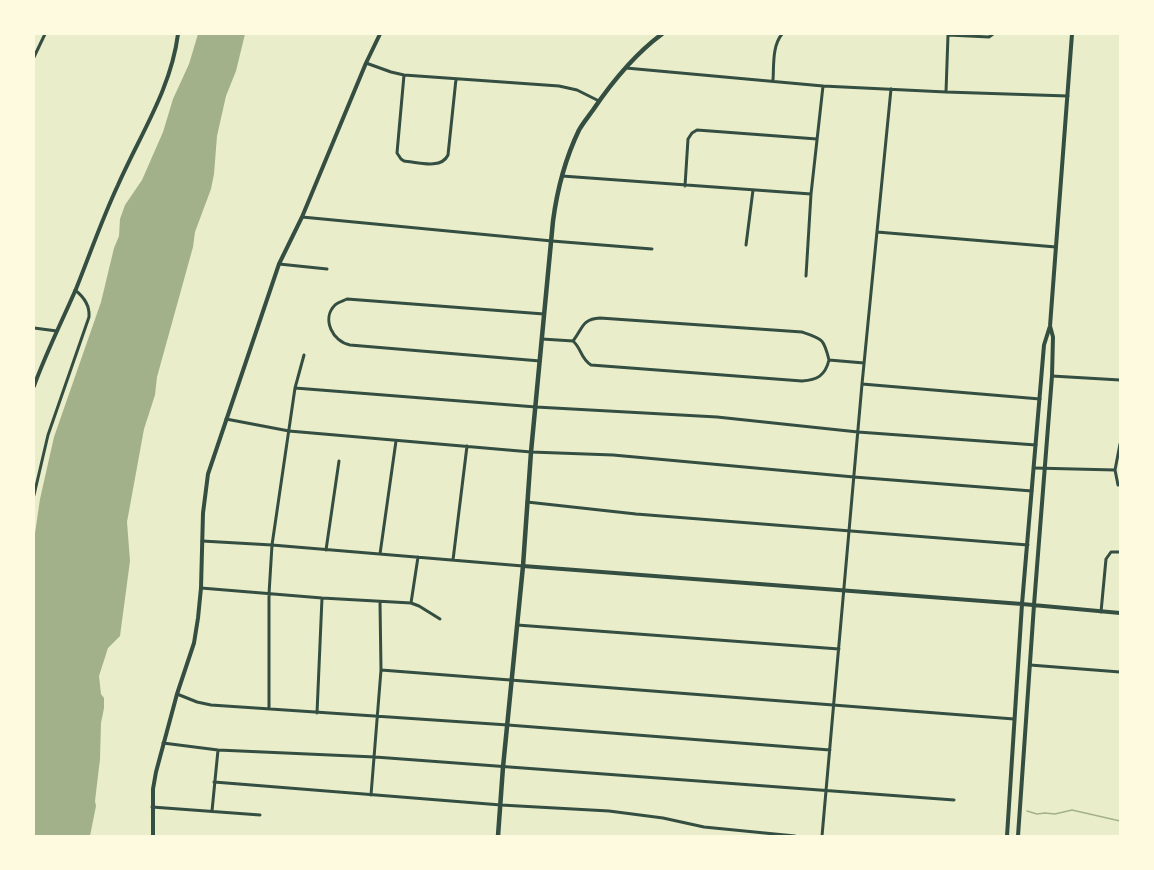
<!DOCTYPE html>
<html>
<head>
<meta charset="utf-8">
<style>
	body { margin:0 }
	#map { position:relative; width:1154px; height:870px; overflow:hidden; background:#e9edc9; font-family:"Asap Condensed",sans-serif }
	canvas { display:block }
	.frame { position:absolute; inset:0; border:35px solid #fefae0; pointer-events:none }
</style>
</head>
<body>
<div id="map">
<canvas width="1154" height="870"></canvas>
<div class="frame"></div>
</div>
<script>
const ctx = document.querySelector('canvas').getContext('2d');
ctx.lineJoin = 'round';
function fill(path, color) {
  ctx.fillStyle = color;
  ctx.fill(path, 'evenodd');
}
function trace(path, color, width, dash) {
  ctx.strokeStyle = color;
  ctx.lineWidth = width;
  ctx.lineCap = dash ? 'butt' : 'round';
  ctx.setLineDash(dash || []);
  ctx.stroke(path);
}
const water = new Path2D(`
	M198,34H245L236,71L226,96L217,136L214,174L211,189L195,232L193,247L157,377L155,395L144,429L127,522L130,561L120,636L108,648L99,676L101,694L104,698V708L101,723L100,759L95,801L96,806L90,836H34V540L40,499L54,437L101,302L114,248L119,236L120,219L125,205L142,180L163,132L173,99L189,64Z`);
const stream = new Path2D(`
	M1027,811L1037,814L1045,813L1055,814L1072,810L1120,821`);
const minor = new Path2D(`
	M34,57L45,34
	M366,63L391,72L404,75L559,86L577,90L599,101
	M626,68L823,86L946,92L1068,96
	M404,75L397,153L401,159L404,161C417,162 441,170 448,155L456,79
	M773,80C774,66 772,46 782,34
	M946,92L948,35L989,37L993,34
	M562,176L811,194
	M685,186L688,139L692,133L697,130L817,139
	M302,217L552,241L652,249
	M877,232L1056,247
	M746,245L753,190
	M279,264L327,269
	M806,276L811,194L823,86
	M34,328L57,331
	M542,339L573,341C582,349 580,358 591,365L802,381C817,380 825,376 829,360L864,363
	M573,341C583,328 582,319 600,318L802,332C823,339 824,339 829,360
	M540,361L350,345C333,342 321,319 335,305C338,302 343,301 347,299L544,314
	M1052,376L1120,380
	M862,384L1040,399
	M295,388L536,407L717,417L858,432L1036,445
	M226,419L289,431L531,452L613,455L854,477L1032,491
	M1034,468L1115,470L1118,485H1120
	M1115,470L1120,444
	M34,495L48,435L89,317C90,305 84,297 75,290
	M527,502L636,514L1028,545
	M202,541L272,545L523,566
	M326,550L339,461
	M380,554L396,441
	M453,560L467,446
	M201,588L322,598L411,603L419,606L440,619
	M411,603L418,557
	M1101,612L1106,559L1111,552H1120
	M517,625L839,649
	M1030,665L1120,672
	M381,670L1014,719
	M177,694L197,702L211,705L508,725L830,750
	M269,709V594L272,545L295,388L304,355
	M317,713L322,598
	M163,743L218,750L375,757L954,800
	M214,782L501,805L609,811L663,818L704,827L795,836
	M371,795L381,670L380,602
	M152,807L260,815
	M212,811L218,750
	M822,836L862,384L891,89`);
const tertiary = new Path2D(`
	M34,386C46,353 62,321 76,289C90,254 102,219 118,185C140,135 171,89 178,34
	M523,566L1022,604L1120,613
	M153,836V789L156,772L177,694L194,643L198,618L201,588L203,513L208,474L279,264L302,217L366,63L380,34
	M1007,836L1022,604L1044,345L1050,326L1072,34
	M1018,836L1034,605L1052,376L1053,337L1050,326`);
const secondary = new Path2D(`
	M498,836L503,767L523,566L531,452L553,221C557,191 566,157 579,130C583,123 588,117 593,110C612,82 635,54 662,34`);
fill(water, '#a3b18a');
trace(stream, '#a3b18a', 1.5);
trace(minor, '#344e41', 3);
trace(tertiary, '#344e41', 4);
trace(secondary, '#344e41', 4.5);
</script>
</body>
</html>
